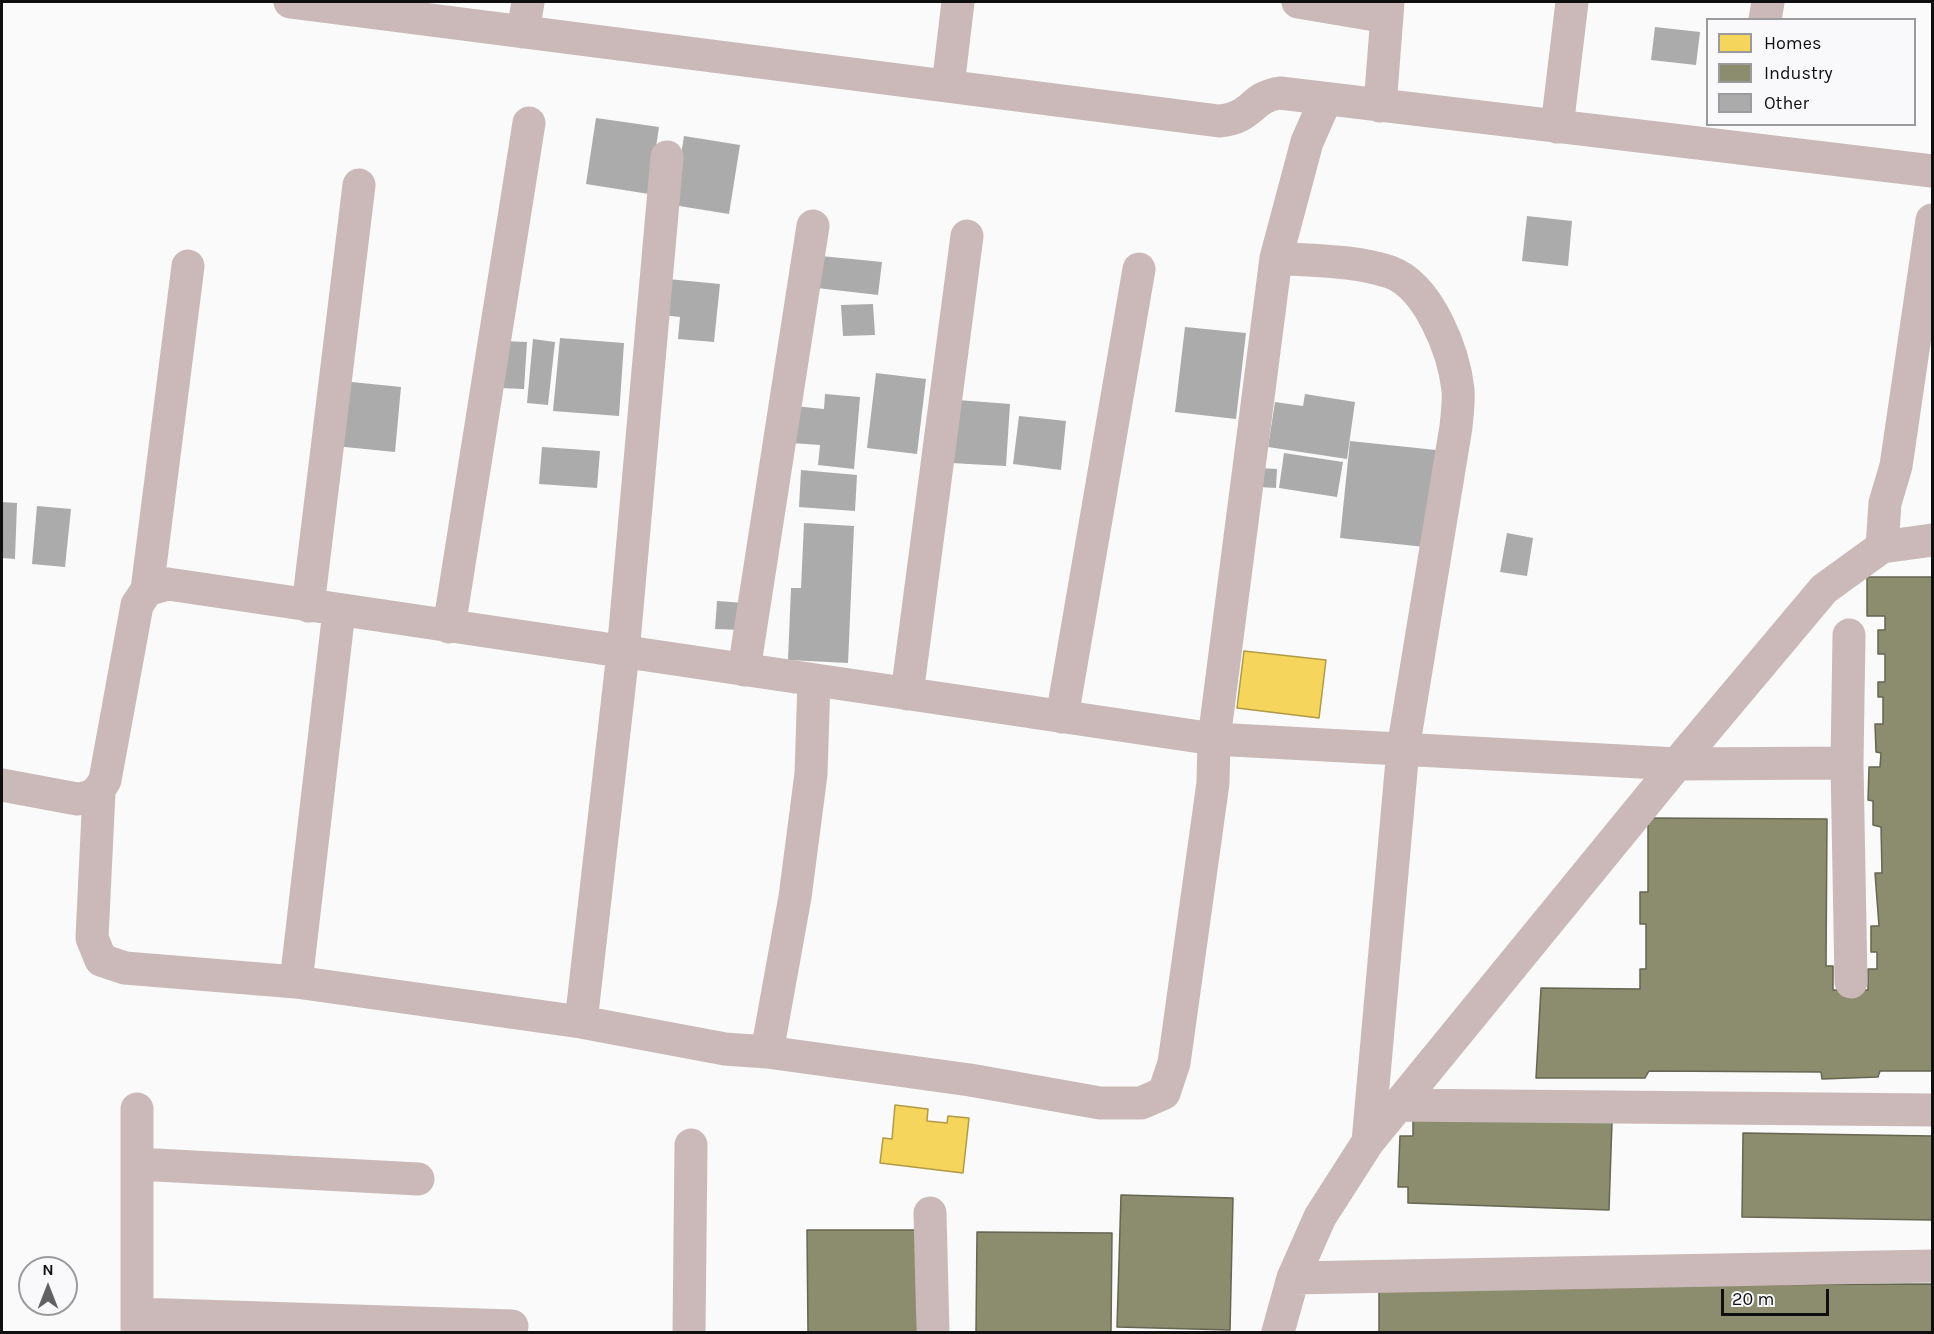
<!DOCTYPE html>
<html>
<head>
<meta charset="utf-8">
<style>
	body { margin:0 }
	#map { position:relative; width:1934px; height:1334px; overflow:hidden; background:#fafafa; font-family:Karla,sans-serif }
	canvas { display:block }
	.frame { position:absolute; inset:0; border:3px solid #0f0f10; pointer-events:none }
	.legend { position:absolute; left:1706px; top:18px; width:210px; height:108px; box-sizing:border-box; background:#f9f9fb; border:2px solid #9b9b9d; margin:0; padding:8px 10px; list-style:none; font-size:18px; color:#0f0f10 }
	.legend li { display:flex; align-items:center; gap:12px; height:30px }
	.legend b { width:30px; border:2px solid #9b9b9d }
	.north { position:absolute; left:18px; top:1256px; width:60px; height:60px; box-sizing:border-box; background:#f9f9fb; border:2px solid #9b9b9d; border-radius:50%; rotate:0deg; font-size:16px; font-weight:700; line-height:24px; text-align:center; color:#0f0f10 }
	.north::after { content:''; display:block; margin:auto; width:21px; height:27px; background:#616162; clip-path:polygon(50% 0,100% 100%,50% 72%,0 100%) }
	.scale { position:absolute; left:1721px; top:1289px; width:108px; height:27px; box-sizing:border-box; border:3px solid #0f0f10; border-top:0; padding-left:8px; font-size:18px; line-height:21px; white-space:nowrap; color:#0f0f10; -webkit-text-stroke:4px #f9f9fb; paint-order:stroke }
</style>
</head>
<body>
<div id="map">
<canvas width="1934" height="1334"></canvas>
<div class="frame"></div>
<ul class="legend">
<li><b style="height:16px;background:#f6d55c"></b>Homes</li>
<li><b style="height:16px;background:#8c8c6e"></b>Industry</li>
<li><b style="height:16px;background:#acabab"></b>Other</li>
</ul>
<div class="north">N</div>
<div class="scale">20 m</div>
</div>
<script>
const ctx = document.querySelector('canvas').getContext('2d');
ctx.lineJoin = 'round';
function fill(path, color) {
  ctx.fillStyle = color;
  ctx.fill(path, 'evenodd');
}
function trace(path, color, width, dash) {
  ctx.strokeStyle = color;
  ctx.lineWidth = width;
  ctx.lineCap = dash ? 'butt' : 'round';
  ctx.setLineDash(dash || []);
  ctx.stroke(path);
}
const homes = new Path2D(`
	M1244,651L1326,660L1319,718L1237,708Z
	M895,1105L928,1109L927,1121L947,1123L948,1116L969,1118L963,1173L880,1163L883,1138L892,1139Z`);
const industry = new Path2D(`
	M1867,577H1932V1071H1880L1878,1077L1822,1079L1821,1072L1649,1071L1645,1078H1536L1541,988L1640,989V969H1646V924H1640V892H1648V818L1827,819L1826,966H1833V990H1868V969H1877V952H1871V926H1879L1875,873H1882L1881,827L1873,825V801L1868,800L1869,767H1880L1881,753L1876,752L1875,724H1883V697H1878V682H1885V654H1878V630H1885V616H1867Z
	M1413,1118L1612,1122L1609,1210L1408,1203V1187H1398L1400,1136H1413Z
	M1743,1133L1932,1136V1220L1742,1217Z
	M1121,1195L1233,1198L1230,1330L1117,1327Z
	M807,1230H917V1332H808Z
	M977,1232L1112,1233L1111,1332H976Z
	M1932,1284V1332H1379V1286Z`);
const building = new Path2D(`
	M1655,27L1700,32L1696,65L1651,60Z
	M596,118L659,127L649,194L586,184Z
	M684,136L740,145L729,214L673,205Z
	M1527,216L1572,221L1568,266L1522,261Z
	M821,256L882,262L878,295L817,288Z
	M657,278L720,284L714,342L678,339L680,317L653,314Z
	M873,304L875,335L843,336L841,305Z
	M1185,327L1246,333L1236,419L1175,412Z
	M560,338L624,343L619,416L553,411Z
	M533,339L555,342L548,405L527,403Z
	M500,341L527,342L524,389L498,388Z
	M876,373L926,379L917,454L867,448Z
	M342,381L401,387L395,452L335,446Z
	M825,394L860,397L854,469L818,465L820,445L791,443L794,406L824,409Z
	M1305,394L1355,402L1347,459L1268,447L1275,402L1303,406Z
	M958,400L1010,404L1006,466L951,463Z
	M1019,416L1066,421L1061,470L1013,464Z
	M1350,441L1436,450L1425,547L1340,538Z
	M542,447L600,451L597,488L539,484Z
	M1284,453L1343,462L1337,497L1279,488Z
	M1260,468L1277,469L1276,488L1259,487Z
	M801,470L857,475L855,511L799,507Z
	M2,502L17,503L15,559L2,558Z
	M37,506L71,509L65,567L32,564Z
	M804,523L854,526L848,663L788,660L791,588H801Z
	M1507,533L1533,538L1527,576L1500,572Z
	M717,601L745,603L743,630L715,629Z`);
const minor = new Path2D(`
	M290,2L1219,121C1254,118 1250,97 1280,93L1932,171
	M1298,2L1387,17
	M1765,20L1768,2
	M523,32L528,2
	M948,86L958,2
	M1380,106L1388,2
	M1557,127L1572,2
	M1276,258C1314,261 1354,260 1390,272C1429,286 1454,352 1458,390C1459,402 1457,415 1456,427L1403,749L1368,1142
	M1882,547L1885,503L1896,466L1932,220
	M147,590L188,266
	M308,606L359,185
	M449,627L529,123
	M744,670L813,226
	M907,694L967,236
	M1062,717L1139,269
	M1847,763L1851,982
	M2,785L77,799C92,798 98,793 105,780L137,605L147,590L168,584L1214,739L1677,764L1847,763L1849,635
	M99,792L92,938L101,960L125,968L296,982L581,1022L725,1049L767,1052L970,1080L1100,1103H1141L1164,1093L1174,1063L1213,783L1214,739L1276,258L1307,142L1326,99
	M296,982L339,611
	M581,1022L623,653L667,157
	M767,1052L795,897L811,774L814,681
	M1399,1105L1932,1110
	M137,1109V1332
	M137,1164L418,1179
	M930,1213L933,1332
	M1293,1278L1932,1266
	M137,1314L512,1326
	M689,1332L691,1145
	M1278,1332L1293,1278L1320,1217L1368,1142L1677,764L1824,589L1882,547L1932,540`);
fill(homes, '#f6d55c');
trace(homes, '#b19a45', 1.5);
fill(industry, '#8c8c6e');
trace(industry, '#666652', 1.5);
fill(building, '#acabab');
trace(minor, '#cbb9b9', 33);
</script>
</body>
</html>
